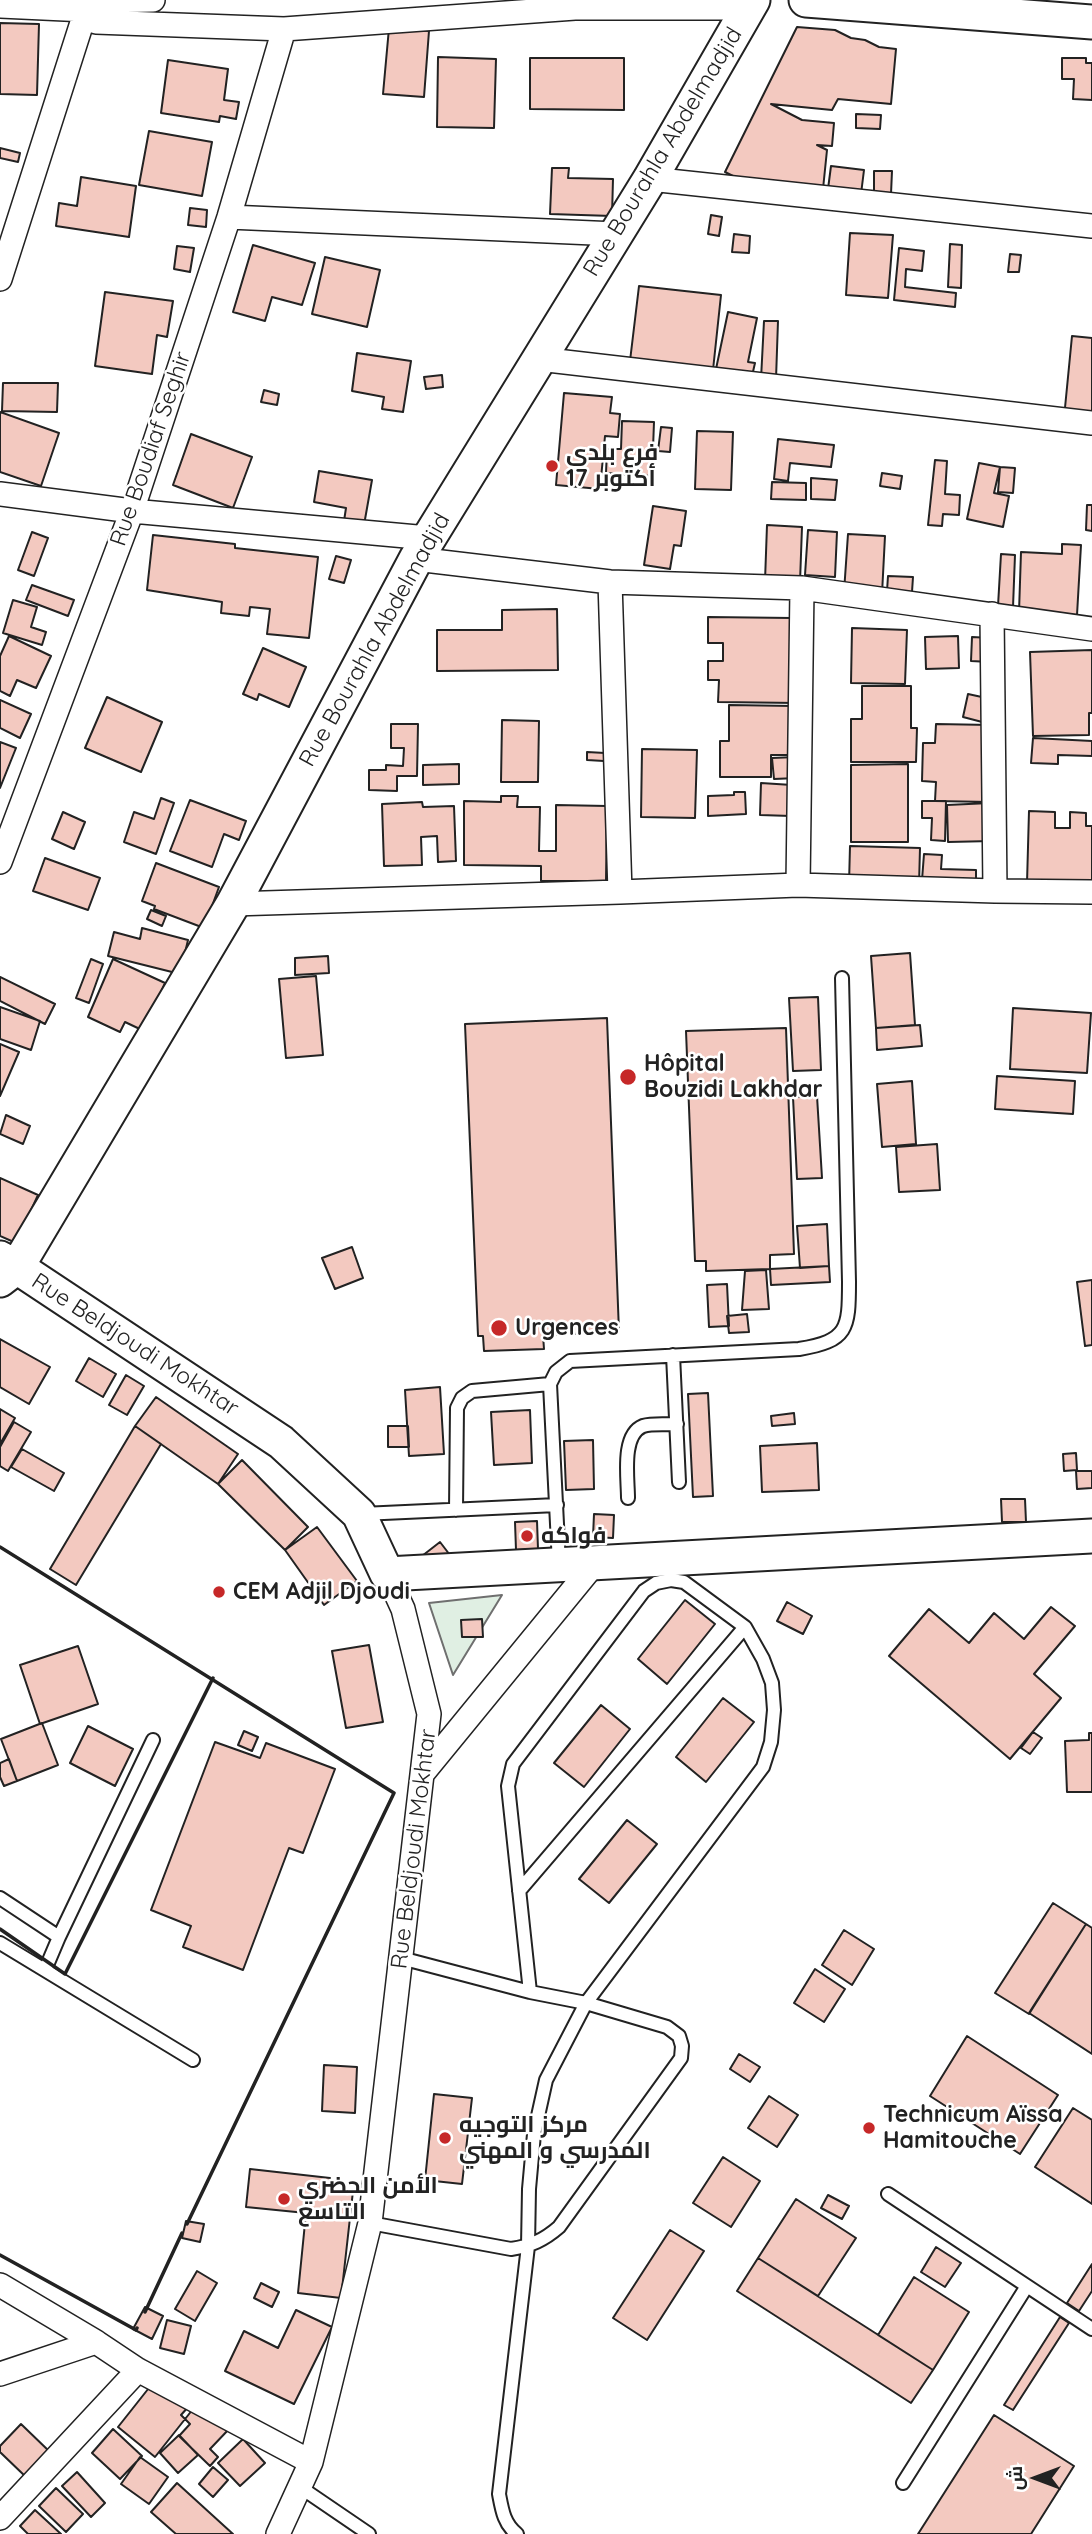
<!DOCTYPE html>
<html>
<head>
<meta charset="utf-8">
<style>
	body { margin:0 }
	#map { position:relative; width:1092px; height:2534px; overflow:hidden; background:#fff; font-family:Quicksand,Cairo,sans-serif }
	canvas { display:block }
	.north { position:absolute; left:1001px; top:2443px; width:70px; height:70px; -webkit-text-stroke:5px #fff; paint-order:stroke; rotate:270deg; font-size:19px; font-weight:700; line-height:28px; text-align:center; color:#222 }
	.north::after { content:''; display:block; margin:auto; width:24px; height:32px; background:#222; clip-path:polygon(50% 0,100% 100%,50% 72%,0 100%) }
</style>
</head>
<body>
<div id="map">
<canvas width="1092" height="2534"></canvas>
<div class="north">ش</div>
</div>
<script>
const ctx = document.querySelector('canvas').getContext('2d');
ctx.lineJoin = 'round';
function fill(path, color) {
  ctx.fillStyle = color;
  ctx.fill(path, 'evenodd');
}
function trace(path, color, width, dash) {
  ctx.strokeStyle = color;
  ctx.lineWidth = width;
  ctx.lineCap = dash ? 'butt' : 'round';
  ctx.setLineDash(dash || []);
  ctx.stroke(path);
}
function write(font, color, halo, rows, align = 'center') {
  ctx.font = font + ' Quicksand,Cairo,sans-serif';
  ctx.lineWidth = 5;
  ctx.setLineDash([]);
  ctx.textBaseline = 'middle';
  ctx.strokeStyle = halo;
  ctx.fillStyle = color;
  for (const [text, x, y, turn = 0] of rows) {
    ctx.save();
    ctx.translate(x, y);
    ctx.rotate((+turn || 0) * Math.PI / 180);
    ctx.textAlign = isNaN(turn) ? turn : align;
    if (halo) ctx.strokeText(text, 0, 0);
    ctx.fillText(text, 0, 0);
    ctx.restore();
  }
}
const green = new Path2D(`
	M502,1595L453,1675L429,1603Z`);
const building = new Path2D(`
	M0,23L39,24L37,95L0,94Z
	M797,27L835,30L851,38L865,40L879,47L896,49L891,104L838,99L832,110L771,104L802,120L834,123L832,146L817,145L827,150L823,189L743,181L725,172Z
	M389,28L429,31L424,97L383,94Z
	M438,57L496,59L494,128L437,127Z
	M530,58H624V110L530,109Z
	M1062,58H1086V63H1092V100L1073,99L1074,79H1062Z
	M168,60L228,69L224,100L239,102L236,119L220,116L219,122L161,113Z
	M856,114L881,115L880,129L856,128Z
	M149,131L212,142L202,196L139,185Z
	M0,148L20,153L18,162L0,158Z
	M831,166L864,170L861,194L828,189Z
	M552,168H569L568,178L613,179L612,216L550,214Z
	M874,171H892L891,194H874Z
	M81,177L136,186L129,237L56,226L59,203L77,206Z
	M190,208L207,210L206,227L188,225Z
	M711,215L722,217L719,236L708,234Z
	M850,233L893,235L888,298L846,295Z
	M734,234L750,236L749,253L732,252Z
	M950,244L962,245L961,288L948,287Z
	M253,245L315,263L302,305L272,297L265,321L233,312Z
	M177,246L194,248L190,272L174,269Z
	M899,248L924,251L922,271L906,269L905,287L956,293L955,307L894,300Z
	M1010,254L1021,255L1019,272H1008Z
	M325,257L380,270L367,327L312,314Z
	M639,286L721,295L713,370L630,361Z
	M105,292L173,301L167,337L157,335L152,374L95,366Z
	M728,312L757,318L748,362L755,363L752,376L716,369Z
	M764,321H778L776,379H761Z
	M1072,336L1092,338V421L1064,418Z
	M357,353L411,361L403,412L382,409L384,397L352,391Z
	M442,375L443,387L426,389L424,377Z
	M3,383H58L57,412L2,411Z
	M264,390L279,394L277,405L261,402Z
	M564,393L612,397L610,413L620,414L618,437L605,436L600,489L556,485Z
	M0,412L59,433L41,486L0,472Z
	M622,421L654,422L652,476L606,473L607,449H621Z
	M661,427L672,428L670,452L658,451Z
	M697,431L733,432L731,490L695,489Z
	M191,434L252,457L233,508L173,485Z
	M778,439L834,445L831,467L790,463L788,481L774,479Z
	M935,460L947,461L945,494L960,495L959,515L943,514L942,526L928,525Z
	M979,463L1000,467L994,493L1009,496L1003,527L967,519Z
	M1000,467L1015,468L1013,493L998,492Z
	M319,471L372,480L364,525L344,521L346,508L314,502Z
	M882,473L902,476L900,489L880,486Z
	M811,478L837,480L835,500L811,499Z
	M772,482L806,483V500L771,499Z
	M1087,505H1092V531L1086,530Z
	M653,506L686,511L681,546L674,545L670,569L644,565Z
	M767,525L802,527L800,582L765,581Z
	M808,530L837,532L835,577L805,575Z
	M32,532L48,538L34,576L18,570Z
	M848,534L885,536L882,594L844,592Z
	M153,535L235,544V548L318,557L309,638L267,634L270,609L250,607L249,616L221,613L222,602L147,590Z
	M1062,544L1081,545L1077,615L1019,612L1021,552L1062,554Z
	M1001,554L1015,555L1013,607L998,606Z
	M336,556L351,560L344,583L329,579Z
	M888,576L913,577L912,592L887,591Z
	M32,585L74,600L68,616L26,600Z
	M13,600L37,607L31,627L46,632L42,645L3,633Z
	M557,609L558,670L437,671V630H502V610Z
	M708,617L792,618L797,703L718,702L719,680H708V661H723V643H708Z
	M852,628L907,630L905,684L851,683Z
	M9,636L51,656L36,688L17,680L10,696L0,691V656Z
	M958,636L959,668L926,669L925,637Z
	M972,637L991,638L990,662L971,661Z
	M263,648L306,667L289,707L259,694L257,700L243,694Z
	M1092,650V713H1089V735L1033,736L1030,652Z
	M862,686H911V728H917L916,762H851V719H862Z
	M968,694L991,699L986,723L963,717Z
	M107,697L162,722L141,772L85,748Z
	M0,700L31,714L20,738L0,728Z
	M729,705L794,706V755H771V777H720V741H729Z
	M502,720L539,721L538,782H501Z
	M391,724H418L417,776H397V791L369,790V770H386V765L403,766L404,748H391Z
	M936,724L991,725L990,802L935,801L936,782L922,781L923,743H935Z
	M1033,738L1092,741V756L1058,755V764L1031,763Z
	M0,742L16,748L0,788Z
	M642,749L697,750L695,818L641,817Z
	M587,752L605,753L604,761L587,760Z
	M796,757L797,778L774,779L772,758Z
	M459,764V784L423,785V765Z
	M908,764V842H851V765Z
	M761,783L792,785L791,816L760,815Z
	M734,792H745L746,814L708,816V796L734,795Z
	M501,796H518L517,807H540L539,851H556V805L607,806L606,881H541V866L464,865V801L501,802Z
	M161,798L174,803L156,854L124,842L134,812L154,819Z
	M190,800L246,821L239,840L224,834L212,867L170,851Z
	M922,801H946L945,841L931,840L932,818H922Z
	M422,802L423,807L454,806L456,861L438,862L437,836L421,837L422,865L384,866L382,804Z
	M990,803L992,841L948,842L947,805Z
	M1029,811L1055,812V828H1070V812L1086,813V826H1092V884L1027,883Z
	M63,812L85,822L74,849L52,839Z
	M850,846L920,848L919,885L849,884Z
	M924,854L942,855L941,869L976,870V882L922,880Z
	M45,858L100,878L88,910L33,891Z
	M156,863L219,887L204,928L154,909L155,906L142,901Z
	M151,910L166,916L162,926L147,919Z
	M142,928L188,940L180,974L108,956L114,932L140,939Z
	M910,953L915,1025L876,1028L871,956Z
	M328,956L329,973L295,975V958Z
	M91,959L103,964L89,1003L76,998Z
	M113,959L165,983L144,1031L125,1022L120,1032L88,1017Z
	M316,976L323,1055L286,1058L279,979Z
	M0,977L55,1004L45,1024L0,1001Z
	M818,997L821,1070L793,1071L789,998Z
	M0,1007L40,1021L31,1050L0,1039Z
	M1013,1008L1091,1013L1087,1073L1010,1069Z
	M607,1018L619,1332L543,1335L544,1349L484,1351L483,1336H478L465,1024Z
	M920,1025L922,1046L877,1050L876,1028Z
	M786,1028L794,1254L770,1255V1269L706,1271V1261H695L686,1031Z
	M0,1044L19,1052L0,1096Z
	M997,1076L1075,1081L1073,1114L995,1109Z
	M912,1081L916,1144L882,1147L877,1084Z
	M817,1096L822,1178L797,1179L793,1097Z
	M6,1115L30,1126L23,1144L0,1134Z
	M937,1144L940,1190L899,1192L896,1147Z
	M0,1178L38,1195L16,1243L0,1236Z
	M827,1224L829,1266L800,1268L797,1226Z
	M352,1247L363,1278L335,1289L322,1258Z
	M829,1266L830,1282L771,1285L770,1269Z
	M766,1270L769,1309L742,1310L745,1271Z
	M1092,1280V1345L1085,1346L1077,1282Z
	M727,1284L729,1326L709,1327L707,1285Z
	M747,1314L749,1332L729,1333L727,1316Z
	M0,1339L50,1367L29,1404L0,1387Z
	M89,1358L116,1374L103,1397L76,1381Z
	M126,1375L144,1386L127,1415L109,1405Z
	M440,1387L444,1454L409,1456L405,1390Z
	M708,1393L713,1496L693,1497L688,1394Z
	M156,1397L238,1454L218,1484L135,1426Z
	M0,1409L15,1418L0,1444Z
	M530,1410L532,1463L494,1465L491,1412Z
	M794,1413L795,1424L772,1426L771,1416Z
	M14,1422L31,1432L8,1471L0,1466V1447Z
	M135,1426L161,1444L76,1585L50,1569Z
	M388,1426H408L409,1447H388Z
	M593,1440L594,1489L566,1490L564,1441Z
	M817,1443L819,1490L762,1492L760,1446Z
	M22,1449L64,1473L54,1491L11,1467Z
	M1076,1453L1077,1470L1064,1471L1063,1454Z
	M242,1460L308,1527L285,1550L218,1484Z
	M1076,1471H1092V1488L1077,1489Z
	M1001,1499H1025L1026,1522H1002Z
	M594,1514L614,1515L613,1538L593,1537Z
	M537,1521L538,1549L516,1550L515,1522Z
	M317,1527L357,1581L324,1605L285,1550Z
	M440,1542L453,1559L422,1556Z
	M685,1600L715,1624L667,1684L638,1659Z
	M787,1602L812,1616L803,1634L777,1621Z
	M1051,1607L1075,1626L1034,1674L1061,1698L1010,1759L889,1656L929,1609L969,1643L994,1613L1024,1639Z
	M482,1619L483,1637H462L461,1620Z
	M369,1645L383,1722L346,1728L332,1651Z
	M78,1646L98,1704L40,1724L20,1665Z
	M723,1698L754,1722L706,1782L676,1757Z
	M601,1705L630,1729L584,1787L554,1763Z
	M42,1723L58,1765L17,1781L1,1739Z
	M88,1726L133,1749L115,1786L70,1763Z
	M244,1731L258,1737L252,1751L238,1745Z
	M1033,1732L1042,1738L1030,1754L1021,1748Z
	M1089,1733H1092V1792H1067L1065,1741L1089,1740Z
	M215,1742L260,1758L266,1743L335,1769L303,1853L289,1848L243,1970L183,1947L191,1926L151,1910Z
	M9,1759L17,1781L4,1786L0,1777V1763Z
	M627,1820L657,1844L609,1903L579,1879Z
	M1053,1903L1086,1924L1029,2014L995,1993Z
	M1086,1924L1092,1928V2054L1029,2013Z
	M844,1930L874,1949L852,1985L822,1965Z
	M815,1969L845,1989L824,2022L794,2003Z
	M967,2036L1058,2095L1020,2154L930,2096Z
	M739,2054L760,2067L750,2082L730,2069Z
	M324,2065L357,2067L355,2113L322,2111Z
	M434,2094L472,2098L462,2184L425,2180Z
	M769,2096L798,2115L777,2147L748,2128Z
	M1073,2108L1092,2120V2204L1035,2167Z
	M723,2157L760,2181L731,2227L693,2203Z
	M250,2169L330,2178L329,2188L353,2191L341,2298L298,2293L306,2213L246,2207Z
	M828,2195L849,2206L842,2219L821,2208Z
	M796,2199L856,2238L818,2296L758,2258Z
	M186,2221L204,2224L200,2242L182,2238Z
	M670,2230L704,2251L647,2340L613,2318Z
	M936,2247L961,2263L945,2287L921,2272Z
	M758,2258L933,2370L911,2403L737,2291Z
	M1092,2264V2291L1079,2311L1067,2303Z
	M197,2271L217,2283L195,2321L175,2309Z
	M914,2277L969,2312L933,2370L878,2335Z
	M261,2283L279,2292L272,2307L254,2298Z
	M145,2307L163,2316L152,2339L133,2329Z
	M296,2310L332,2327L294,2404L225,2371L244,2331L278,2348Z
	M1060,2317L1069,2323L1013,2410L1004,2405Z
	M167,2320L191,2326L184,2354L160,2348Z
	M156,2379L193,2409L155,2457L118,2427Z
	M197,2397L230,2428L210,2449L218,2457L210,2466L179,2436L190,2424L181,2415Z
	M994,2415L1074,2466L1031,2534H918Z
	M21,2424L51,2453L27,2478L0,2452V2446Z
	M113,2429L142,2456L120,2479L92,2453Z
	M179,2435L198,2455L178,2473L160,2453Z
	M243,2439L265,2463L240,2486L218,2463Z
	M140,2457L168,2477L149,2504L121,2484Z
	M213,2467L228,2480L213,2497L199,2484Z
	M77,2472L105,2503L91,2517L62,2486Z
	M177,2483L233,2534H176L151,2512Z
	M56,2488L83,2514L66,2532L39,2506Z
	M35,2510L61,2534H28L20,2526Z`);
const lane = new Path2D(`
	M673,1355L679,1482
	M628,1498C628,1478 621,1435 643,1426C653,1423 667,1425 677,1424
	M456,1510L457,1408L462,1398L472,1391L550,1384
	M362,1514L557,1505
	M559,1564L550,1384L556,1372L570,1361L799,1349C848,1341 849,1329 849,1282L842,978
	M519,1891L745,1627
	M0,1898L59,1937L153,1740
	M0,1943L193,2060
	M45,1970L59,1937
	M888,2194L1092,2329
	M370,2223L511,2249C531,2246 544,2240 559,2227L681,2058L682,2046L679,2036L667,2027L586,2003L530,1992L401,1958
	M903,2483L1027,2286
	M300,2487L369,2534
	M517,2534C504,2524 502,2510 499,2494L528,2246L529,2189L534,2134L546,2080L586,2003L763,1767L771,1742L774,1710L772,1683L763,1659L745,1627L684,1582L671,1580L656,1583L644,1591L513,1764L508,1786L530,1992`);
const street = new Path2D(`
	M0,6L86,10L101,1L153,0
	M86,10L96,22L284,29L575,8H728L746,0
	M650,179L1092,226
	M229,217L616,234
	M0,279L86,10
	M539,359L1092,423
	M0,494L132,511L428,538
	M416,559L610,582L802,588L1092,629
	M610,582L620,892L798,885L802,588
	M0,862L132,511L229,217L284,29
	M798,885L995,891L992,614
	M995,891L1092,892
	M233,904L620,892
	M423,1773L595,1563
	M0,2285L96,2342
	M0,2374L96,2342L138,2370L311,2462L278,2534
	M311,2462L370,2223L429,1714L403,1609L387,1574
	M0,2518L138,2370`);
const secondary = new Path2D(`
	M806,0L1092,22
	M86,10L88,0
	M0,1258L17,1267L281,1442L359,1514L387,1574L1092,1536
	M0,1280L17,1267L233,904L416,559L650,179L753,0`);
const wall = new Path2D(`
	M0,1547L394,1793L187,2224
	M0,1929L65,1974L213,1678
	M0,2255L136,2330L137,2328
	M145,2312L182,2233`);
const markers = [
	[552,466,7,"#c62828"],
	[628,1077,9,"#c62828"],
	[499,1328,9,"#c62828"],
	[527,1536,7,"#c62828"],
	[219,1592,7,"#c62828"],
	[869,2128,7,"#c62828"],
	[445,2138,7,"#c62828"],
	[284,2199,7,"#c62828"]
];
const streetNames = [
	["Rue Bourahla Abdelmadjid",663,152,-59],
	["Rue Boudiaf Seghir",151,449,-71],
	["Rue Bourahla Abdelmadjid",375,640,-61],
	["Rue Beldjoudi Mokhtar",135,1345,33],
	["Rue Beldjoudi Mokhtar",414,1849,-83]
];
const poiNames = [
	["فرع بلدي",566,453],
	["17 أكتوبر",566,479],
	["Hôpital",644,1064],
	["Bouzidi Lakhdar",644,1090],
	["Urgences",515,1328],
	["فواكه",541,1536],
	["CEM Adjil Djoudi",233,1592],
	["Technicum Aïssa",883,2115],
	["Hamitouche",883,2141],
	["مركز التوجيه",459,2125],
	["المدرسي و المهني",459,2151],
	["الأمن الحضري",298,2186],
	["التاسع",298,2212]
];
fill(green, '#e0efe3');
trace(green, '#6f6f6f', 2);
fill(building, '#f3c9c0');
trace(building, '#222', 2);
trace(lane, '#222', 16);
trace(street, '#222', 26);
trace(secondary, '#222', 37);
trace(lane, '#fff', 12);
trace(street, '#fff', 23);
trace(secondary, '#fff', 33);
trace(wall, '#222', 3.5);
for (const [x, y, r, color] of markers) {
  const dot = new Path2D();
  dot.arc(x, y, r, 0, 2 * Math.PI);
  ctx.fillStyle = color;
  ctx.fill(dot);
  trace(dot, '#fff', 2.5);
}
write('23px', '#222', '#fff', streetNames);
write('bold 23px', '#222', '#fff', poiNames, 'left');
</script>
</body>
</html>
